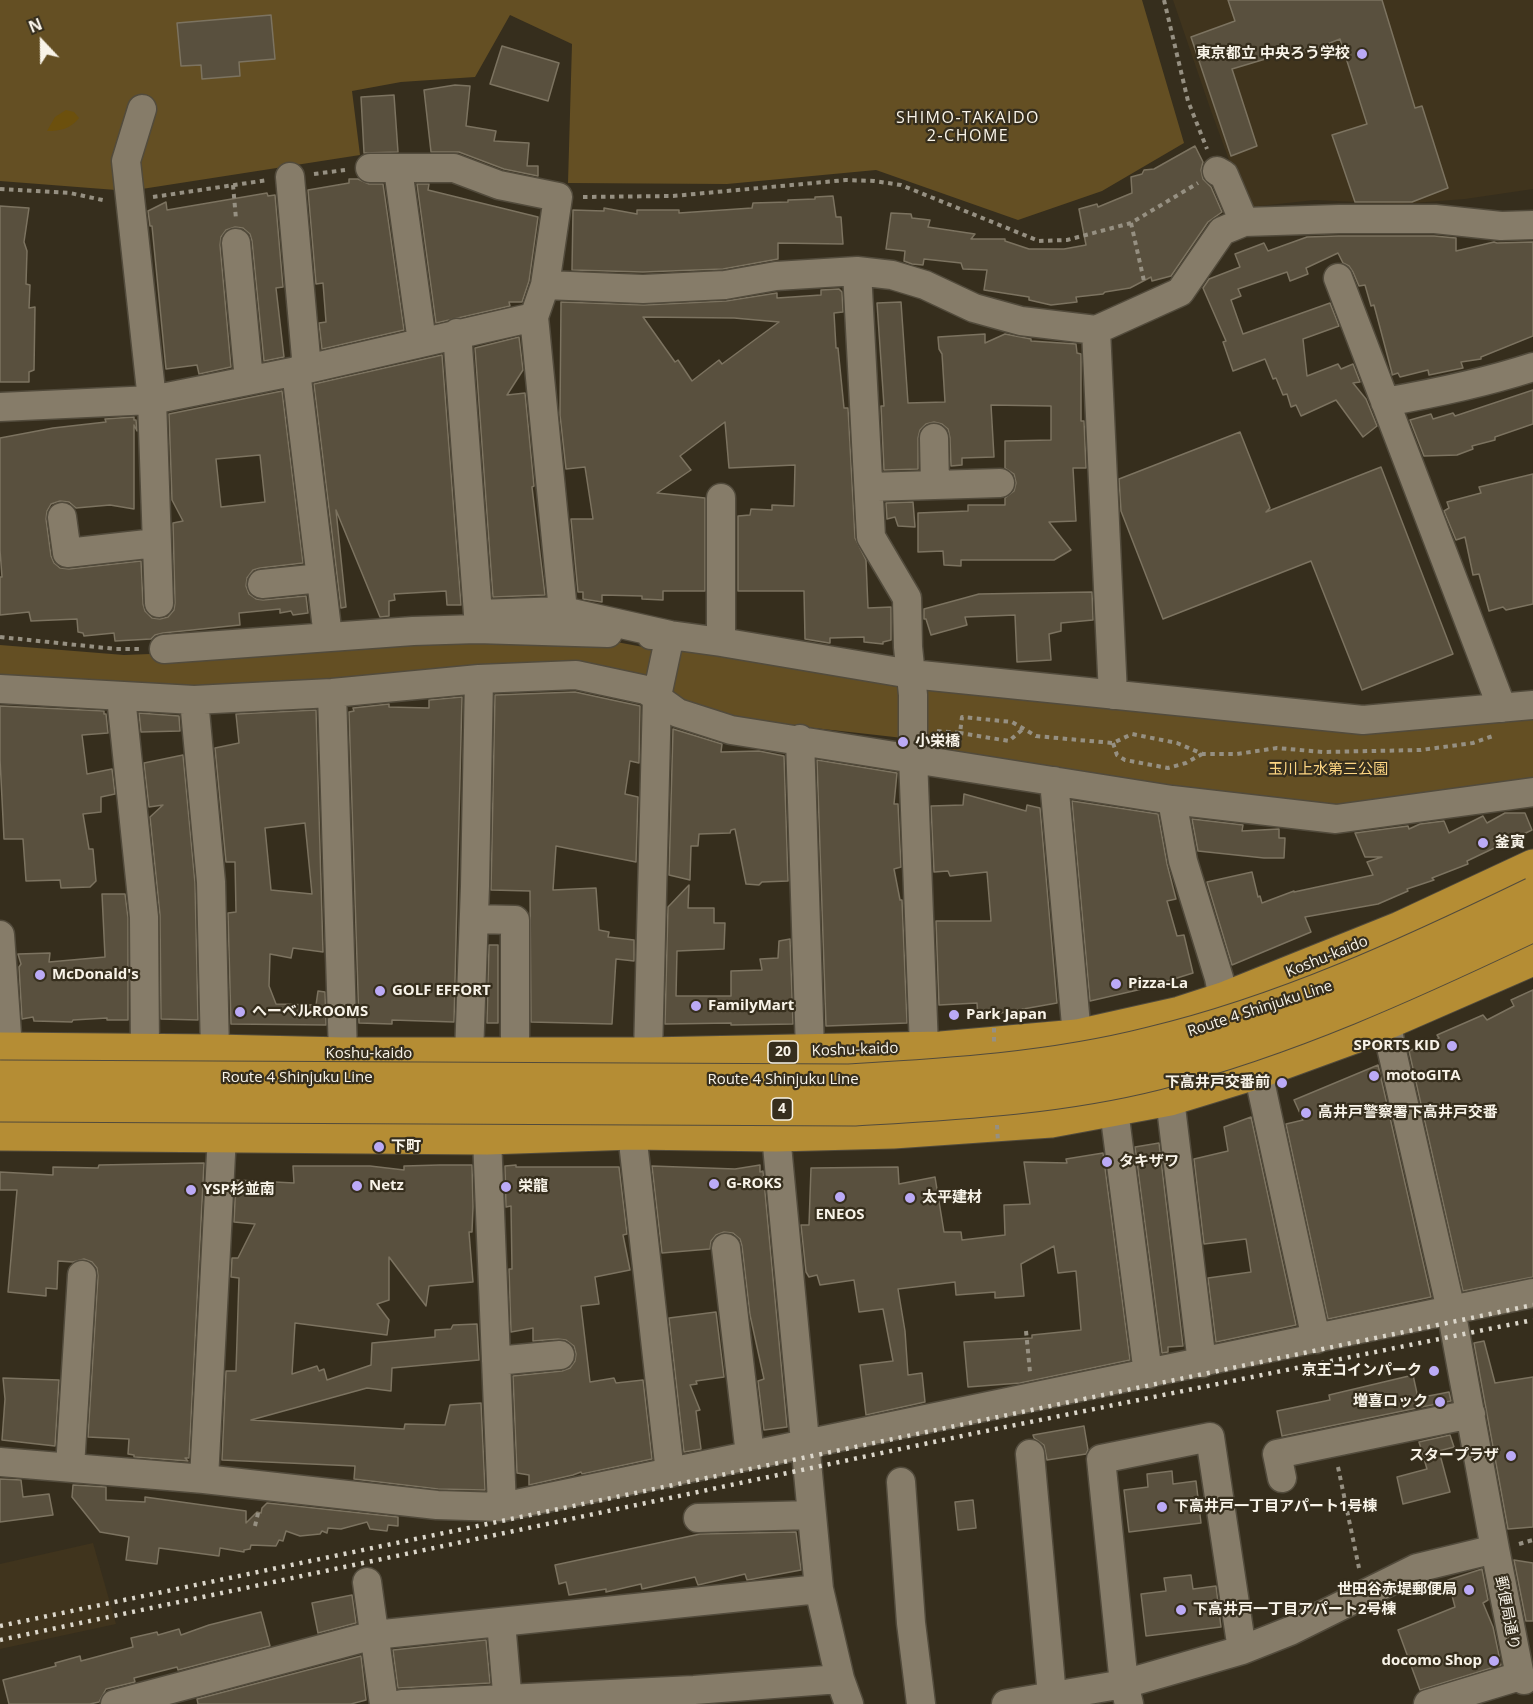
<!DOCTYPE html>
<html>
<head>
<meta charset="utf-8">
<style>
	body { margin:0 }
	#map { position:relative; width:1533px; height:1704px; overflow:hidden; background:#362e1d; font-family:"Open Sans",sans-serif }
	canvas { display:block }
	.north { position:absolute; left:12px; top:12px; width:60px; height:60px; -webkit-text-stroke:4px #362e1d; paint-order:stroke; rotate:338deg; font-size:16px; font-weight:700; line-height:24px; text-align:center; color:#f8f3e8 }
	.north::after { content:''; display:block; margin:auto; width:21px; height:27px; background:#f8f3e8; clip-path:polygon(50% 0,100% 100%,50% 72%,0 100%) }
</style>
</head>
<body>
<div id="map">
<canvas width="1533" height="1704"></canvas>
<div class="north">N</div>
</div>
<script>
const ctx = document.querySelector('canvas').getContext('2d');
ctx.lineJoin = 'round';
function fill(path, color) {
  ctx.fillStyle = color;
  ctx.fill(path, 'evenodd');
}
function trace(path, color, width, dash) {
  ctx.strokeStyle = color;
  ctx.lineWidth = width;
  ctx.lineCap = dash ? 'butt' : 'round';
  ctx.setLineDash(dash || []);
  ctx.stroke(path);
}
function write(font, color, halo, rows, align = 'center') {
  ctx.font = font + ' "Open Sans","Noto Sans JP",sans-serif';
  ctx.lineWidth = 4.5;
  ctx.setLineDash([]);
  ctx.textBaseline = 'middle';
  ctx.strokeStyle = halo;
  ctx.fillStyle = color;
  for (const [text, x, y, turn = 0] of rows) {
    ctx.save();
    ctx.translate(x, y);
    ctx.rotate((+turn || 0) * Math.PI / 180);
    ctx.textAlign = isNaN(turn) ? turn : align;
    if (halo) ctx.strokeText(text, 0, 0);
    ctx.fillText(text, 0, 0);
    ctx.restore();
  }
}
const built = new Path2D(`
	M1173,0H1533V189L1465,199L1401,204L1315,200L1250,207L1232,168L1210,108Z
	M93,1543L116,1624L0,1649V1564Z`);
const green = new Path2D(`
	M0,0H1142L1184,143L1102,191L1018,220L876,170L727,184L568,183L572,44L510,15L475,77L401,82L352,91L360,155L129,191L0,181Z
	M590,637L659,650L652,683L280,691L0,681V645L124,655Z
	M682,642L902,688L903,738L734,719L667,693Z
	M921,689L1243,717L1533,711V788L1357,814L933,749L921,741Z`);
const water = new Path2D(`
	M66,110L74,112L79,118C70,129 60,131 47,131L55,117Z`);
const building = new Path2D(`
	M1228,0H1382L1415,108L1422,106L1448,188L1412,202H1355L1332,135L1367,124L1340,39L1304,53L1302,48L1232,69L1257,146L1231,156L1191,37L1235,21Z
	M271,15L275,59L239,62L240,76L202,79L201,65L181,66L177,23Z
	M502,46L559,63L548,101L490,84Z
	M455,85L470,86L466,126L496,131L494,141L529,143L527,166H538V176L504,169L459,152H431L424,90Z
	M394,95L398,152L364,153L361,97Z
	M1195,146L1203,162L1201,170L1203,179L1211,187L1222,212L1208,222L1171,276L1152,281L1151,277L1130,288L1105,292L1103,294L1076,297L1077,302L1051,305L1029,300V297L984,290L987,270L963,269L961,263L924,259L923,265L912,264L904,261L905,251L886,249L891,213L911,214L912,218L930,220L928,227L975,234L971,239H1005V241L1029,249H1064L1086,245L1079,209L1097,204L1098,207L1132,193L1131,177L1142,174L1144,170L1154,169Z
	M349,179H358L369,184H383L404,330L322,349L319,323L326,322L323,283L316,284L308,190L349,183Z
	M417,184H429L428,190L538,217L529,281L522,302H509L510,306L436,323Z
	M267,193L268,196L275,195L283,287L276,288L284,357L264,361L252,241L250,234L243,228L235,227L226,230L221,237L220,245L231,367L199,374L197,365L166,369L152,226H150L148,211L166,202L167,210Z
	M833,196L836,217H841L843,244L778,243V259L723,269L643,272L572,270L573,210L604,211V208L637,214V210H679V213L752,208L753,203L788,202V200L815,199V197Z
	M0,206L29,208L24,242L27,251L26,284L30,285L29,308L35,307L34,370L29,372V382H0Z
	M1339,236H1434L1456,238V251L1494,242L1497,243L1533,242V336L1481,357V359L1461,362L1463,368L1429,375L1428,370L1400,377L1398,373L1392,375V373L1374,305L1371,306L1365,285L1359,286L1353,272L1349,266L1343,263L1338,253L1306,268L1308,274L1290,281L1287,272L1238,289L1241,296L1231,300L1243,334L1330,303L1339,326L1303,339L1307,376L1338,364L1341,369L1353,364L1360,382L1353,383L1366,399L1377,426L1363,437L1336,400L1301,416L1296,405L1291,407L1287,394L1283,395L1276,378L1273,379L1265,359L1233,371L1223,342L1226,341L1203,288L1209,279L1240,267L1235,254L1264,243L1268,251L1307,237Z
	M839,289L842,292L843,312L834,313L836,348H838L844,408H848L855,538L866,560L868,608L891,607V640L883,642V644L864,642V637L830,638V643H829L805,639L804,591H738V516L750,515L751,509L772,510V505L794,506L795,465L729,468L725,422L680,456L691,470L657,493L705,498V591H663V600L642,599V596L602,595V602L583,599V592H578L571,519H593L585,467L566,469L560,415L561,302L644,305L726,301L777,293V298L821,295V290ZM643,317L734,318L779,322L722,364L719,360L692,381L678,360L675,362Z
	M901,302L908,403L945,402L942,354L939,349L938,337L985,334V343L1005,334L1031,339V341L1076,344L1077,353L1081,354V421H1084L1086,468H1073L1076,521L1049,522L1071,550L1054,560H961V566L944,565L943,551L918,552V513L968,511V505H1005V498L1014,491L1016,483L1014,474L1005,468V441L1051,440V406L991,405L994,457L962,458V465L951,466L950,438L948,429L942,424L934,422L926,424L920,430L918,438V469L884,470L881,406H884L877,303Z
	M519,337L523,370L507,395L525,393L534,486L532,487L545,595L493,597L475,348Z
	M442,355L461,605H447L446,591L394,594L395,600L389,601V616L380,617L336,510L346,607L341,608L314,384Z
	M1533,390V424L1495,437V440L1472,446L1473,449L1457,455L1424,456L1410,420L1431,414L1433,419L1453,413L1455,416Z
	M282,391L303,563L260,568L253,570L247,578L246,586L249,594L256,599L263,600L306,596L308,613L293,615L291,611L280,613V609L239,613L240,625L163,633L155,635L151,639L115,641L114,633L84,636L83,633L78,632L77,619L31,621L29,612L0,615V577H2L0,550V438L53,428L106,422L105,419L134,417V420H136L137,431L134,425V509L110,505L76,508L69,502L60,501L51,504L47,511L46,519L51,556L54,563L60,568L69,569L141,561L143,604L145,611L152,618L160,619L168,617L174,610L175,603L173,523L183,521L172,500L169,414ZM260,455L265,502L221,507L216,459Z
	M1240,432L1270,508L1266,512L1381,467L1453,654L1362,690L1311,561L1163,619L1121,511L1119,479Z
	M1533,474V604L1506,610L1503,607L1489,611L1479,574L1473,575L1465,537L1456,540L1444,511L1449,508L1447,502L1481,493L1479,487Z
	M913,502L915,527L898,526L895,517L887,519L886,503Z
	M1092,592L1093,620L1061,623V631L1049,634L1051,660L1017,662L1015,615L965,617L967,625L931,635L926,619H924V609L979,594Z
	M575,692L640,706L639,763L630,761L625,794L638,797L636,862L556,846L553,890L596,888L599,930L609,932L608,937L634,940V961L616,959L612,1024L531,1022L530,891L491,890L495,695Z
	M462,697L454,1022L392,1020V1024L359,1023L349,712L354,711L353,708L389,704V707L429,708V700Z
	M0,706L104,711V714H106L108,733L82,735L87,774L112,769L115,794L101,797V812L83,814L89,849H93L96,881L90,887L61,888L60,880L26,881L23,839H4L0,759Z
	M316,710L323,952L293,948L291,958L270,954L269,986L276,1004L316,1005L318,991L325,992L326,1025L231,1024L228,913L236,912L235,862H226L215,748L239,743L236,714ZM305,823L312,894L271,890L265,828Z
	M139,713L179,716L180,731L141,732Z
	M673,729L722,744L721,752L759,751L784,756L788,881L762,882L759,885L746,884L735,829L731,830L730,833L699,834L698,846H691L690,880L669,875Z
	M183,755L195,883L198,1020L161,1019L160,915L150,817L163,805L149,807L144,763Z
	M817,760L897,773L894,804H898L901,867L894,869L900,900H902L907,1023L826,1026Z
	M964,794L1026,811L1027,805L1040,808L1057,1003L978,1017L977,1003L939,1005L936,921H991L987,872L950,876L948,871L934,872L931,806L963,805Z
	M1072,801L1158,814L1167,864L1176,899L1167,901L1177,936L1184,935L1193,973L1142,989L1090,1001Z
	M1505,813H1525L1532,830L1467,861L1468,864L1432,878L1434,880L1407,889L1408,891L1378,904L1305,917L1311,932L1232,965L1207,882L1252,872L1258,897L1260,896L1262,903L1294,891V892L1373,875L1367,862L1382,857H1365L1355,833L1408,826L1409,829L1420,824L1444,821L1449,833L1483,816L1487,823Z
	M1192,819L1243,825L1242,831L1279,829V838H1285L1284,858H1264L1198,851Z
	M689,885L688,908H714V923H725L724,949L677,951L676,996H731V971L762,970L760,959L778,958L779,941L790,939L793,1024L731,1025V1023L665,1024L668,907Z
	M102,894H125L128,918V1020H107V1018L73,1020L72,1022L34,1021L33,1017L22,1019L19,967L21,964L18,954L50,953L49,962L105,957Z
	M489,945H498V1023H487Z
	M1533,990V1277L1463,1291L1409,1051L1439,1038L1437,1035L1483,1015L1487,1020L1514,1006L1511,1000Z
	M1378,1065L1431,1297L1328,1319L1286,1124L1303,1120L1294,1100Z
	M1251,1117L1296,1325L1216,1342L1208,1278L1251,1272L1246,1239L1204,1244L1194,1159L1228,1151L1224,1127Z
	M1159,1143L1183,1346L1168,1347V1352L1162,1353L1135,1147Z
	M1103,1153L1130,1360L1020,1383L968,1387L964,1342L1032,1338V1335L1081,1330L1076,1271L1058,1273L1054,1246L1021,1264L1024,1296L995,1298V1292L956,1295L955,1282L898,1289L905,1331L908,1375L922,1373L925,1402L866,1415L860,1365L893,1361L883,1309L859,1312L854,1280L820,1285L817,1275L809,1277L806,1272L801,1225H809L811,1168L898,1167L899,1184L935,1177L944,1232H961L962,1240L1005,1235L1004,1205L1030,1204L1024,1162L1067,1163L1066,1159Z
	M204,1163L189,1458H185L188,1461L134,1457V1455L128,1454L129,1439L88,1437L98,1276L97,1268L92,1262L84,1259L73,1262L58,1261L57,1289L46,1288V1296L8,1292L17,1190H0V1172L53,1175V1167L98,1168L99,1165Z
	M440,1165H472L473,1207L472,1232H469L473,1282L429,1286L426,1306L389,1257V1300L377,1304L389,1320L387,1335L295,1323L292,1374L317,1366L319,1371L324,1369L327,1380L371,1365L372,1343L435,1337V1330L451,1329L453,1325L477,1324L479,1360L392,1368L391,1391L367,1388L251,1420L404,1429L405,1424L445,1425L450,1405L481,1403L485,1490L438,1489L354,1479L355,1466L222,1460L226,1371H236L239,1278L231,1277L232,1258H238L255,1224L234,1222L236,1180L294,1183L293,1166H370L404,1170V1166Z
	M516,1165V1167H619L627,1234L623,1235L630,1270L595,1277L599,1304L581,1306L590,1382L614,1378L616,1383L643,1380L652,1459L582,1474L581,1472L573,1475L529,1485V1475L517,1473L513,1376L562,1371L570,1368L575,1361L576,1354L574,1346L566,1340L558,1339L533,1341V1328L511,1332L509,1269H512L511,1206L506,1207L505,1166Z
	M760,1165V1172L763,1171L787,1427L764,1430L758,1381L764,1379L750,1315L742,1246L740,1239L733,1233L724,1232L716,1235L711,1241L710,1249L662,1253L652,1166L735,1169Z
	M716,1312L724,1377L696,1381L697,1384L690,1385L700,1410L696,1411L701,1449L684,1452L669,1318Z
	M1484,1341L1495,1383L1533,1377V1527L1508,1529L1474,1343Z
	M1413,1375L1418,1398L1449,1392L1451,1401L1282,1436L1277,1411L1330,1400L1329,1395Z
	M3,1378L59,1380L55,1446L2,1440L5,1399Z
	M1084,1426L1088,1450L1086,1454L1047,1460L1044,1445L1034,1438L1033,1435Z
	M1450,1435L1454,1447L1439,1451L1450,1492L1403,1504L1397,1477L1427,1469L1419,1442Z
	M1172,1471L1173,1484L1196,1481L1201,1523L1129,1532L1124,1490L1148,1487L1147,1474Z
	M0,1479L21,1480L23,1497L49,1494L53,1515L0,1522Z
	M73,1485L106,1487V1500L145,1502V1497L246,1511V1523L257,1512L261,1513L262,1508L267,1503L398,1517V1526L388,1525L387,1531L370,1529L367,1522L341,1529L328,1528L327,1533L322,1531L320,1534L300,1536L286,1531L283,1541L279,1540L276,1546L251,1545L250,1549L244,1550V1552L220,1548L219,1556L159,1548L157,1564L126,1560L129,1537L100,1532L72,1497Z
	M973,1500L976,1528L958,1530L955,1502Z
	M796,1532L801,1570L753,1579L747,1580L745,1574L698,1585L695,1577L642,1589L641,1584L606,1592V1589L569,1595L566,1582L559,1584L555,1565L700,1534Z
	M1514,1560L1533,1563V1621H1526Z
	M1482,1569L1488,1600L1483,1603L1493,1627L1501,1665L1420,1690L1398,1630L1455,1607L1448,1580Z
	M1191,1575L1193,1589L1216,1586L1221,1627L1146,1636L1141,1594L1166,1591L1164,1578Z
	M352,1595L356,1623L318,1633L312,1603Z
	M261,1612L270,1646L178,1670L177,1667L134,1678L135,1682L106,1689L99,1702L90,1704H9L3,1680L56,1666L55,1663L80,1656L81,1661L133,1647L131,1638L157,1632L158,1635L179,1629L181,1635L209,1625Z
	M486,1640L490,1683L398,1688L393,1650Z
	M361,1656L366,1700L351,1704H198L197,1699Z`);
const path = new Path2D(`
	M1164,0L1188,101L1207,149
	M314,174L345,170
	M233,185L236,219
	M0,189L70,193L107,201
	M153,197L268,180
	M583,197L673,196L846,180L874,181L901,185L1039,241L1067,240L1131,223L1198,183
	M1131,223L1144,281
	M0,637L116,649H140
	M937,731L960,733L962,717L1012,722L1036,736L1079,740L1113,743L1132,734L1177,743L1203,754H1237L1277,748L1323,752L1421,750L1473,743L1493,736
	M959,743L960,733L1009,741L1023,729
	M1113,743L1117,755L1125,760L1168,768L1186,763L1202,754
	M1026,1331L1030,1372
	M1338,1467L1359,1568
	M255,1526L259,1509
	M1519,1544L1533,1540`);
const minor = new Path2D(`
	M142,109L126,161L152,400L159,603
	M370,168H454L499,185L558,197L545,285L534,317L563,611
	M398,169L422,342
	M1217,171L1224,175L1244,222
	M290,177L307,369
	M236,243L249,380
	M857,271L871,537L907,598L908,647L913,695V757L924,1048
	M1338,278L1502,708
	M545,285L643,289L725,285L776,276L857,271L892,275L925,285L974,308L1021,321L1096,330L1180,292L1222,231L1244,222L1339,219H1435L1501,226L1533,225
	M1096,330L1113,695
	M457,333L478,614L563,611L670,635L721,642L911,674L1363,720L1533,705
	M296,371L328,637
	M1385,402C1436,393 1484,383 1533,367
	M0,407L152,400L307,369L534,317
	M934,438L935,485
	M869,487L1000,483
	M721,498V642
	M62,517L67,553L156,543
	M262,584L321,578
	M164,649L413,631L477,629L608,633
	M0,689L194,700L332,693L479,679L576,675L646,690L678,713L731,730L1172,800L1336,819L1533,792
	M332,693L343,1054
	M121,697L144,917L145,1050
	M194,700L211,882L215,1051
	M800,739L810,1051
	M1054,781L1077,1036
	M1172,800L1183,861L1219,978L1223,999
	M474,919L515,920V1054
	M0,935L8,1049
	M1387,1023L1391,1047L1451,1310L1495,1549L1520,1676
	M469,1054L475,886L479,679
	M648,1054L657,696L670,635H651
	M1258,1072L1316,1339
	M1170,1099L1202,1363
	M1114,1110L1148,1374
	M632,1133L670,1473
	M776,1135L819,1589L840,1679L849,1704
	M487,1138L502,1507
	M726,1248L750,1455
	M496,1361L560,1355
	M1030,1454L1052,1696
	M0,1462L204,1479L437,1505L502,1507L1533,1293
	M70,1467L82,1275
	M1282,1478L1277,1454L1471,1414
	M204,1479L222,1135
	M901,1482L911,1623L921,1704
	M698,1518L812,1515
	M367,1582L384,1704
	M501,1622L508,1704
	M115,1704L374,1635L819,1589
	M402,1704L694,1690L840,1679
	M1006,1704L1124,1684L1242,1650L1290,1631L1417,1568L1495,1549
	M1129,1704L1124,1684L1101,1459L1210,1437L1242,1650
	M1428,1704L1520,1676L1524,1680`);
const highway = new Path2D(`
	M0,1049L215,1051L343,1054H648L941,1048L1077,1036L1180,1013L1223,999L1400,928L1533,866
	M0,1134L487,1138L632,1133L776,1135L893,1132L1051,1121L1170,1099L1258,1072L1354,1037L1533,959`);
const rail = new Path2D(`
	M0,1626L1533,1305
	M0,1640L976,1433L1533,1320`);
const pathBridge = new Path2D(`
	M994,1028V1045
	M997,1125L998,1142`);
const highwayBridge = new Path2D(`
	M0,1077L849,1081C950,1075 1051,1069 1150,1044C1284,1012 1409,954 1533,894
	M0,1105L855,1109C956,1103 1058,1098 1157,1073C1289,1039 1411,983 1533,925`);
const markers = [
	[1362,54,6,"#bbaaf6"],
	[903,742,6,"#bbaaf6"],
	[1483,843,6,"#bbaaf6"],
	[40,975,6,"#bbaaf6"],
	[1116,984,6,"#bbaaf6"],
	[380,991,6,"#bbaaf6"],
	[696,1006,6,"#bbaaf6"],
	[240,1012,6,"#bbaaf6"],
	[954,1015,6,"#bbaaf6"],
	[1452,1046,6,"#bbaaf6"],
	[1374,1076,6,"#bbaaf6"],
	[1282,1083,6,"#bbaaf6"],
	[1306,1113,6,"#bbaaf6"],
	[379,1147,6,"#bbaaf6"],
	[1107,1162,6,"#bbaaf6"],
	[714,1184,6,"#bbaaf6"],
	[357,1186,6,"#bbaaf6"],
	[506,1187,6,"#bbaaf6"],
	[191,1190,6,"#bbaaf6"],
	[840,1197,6,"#bbaaf6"],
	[910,1198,6,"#bbaaf6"],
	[1434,1371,6,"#bbaaf6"],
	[1440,1402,6,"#bbaaf6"],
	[1511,1456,6,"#bbaaf6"],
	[1162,1507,6,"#bbaaf6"],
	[1469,1590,6,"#bbaaf6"],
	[1181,1610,6,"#bbaaf6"],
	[1494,1661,6,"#bbaaf6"]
];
const shields = [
	[783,1052,30],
	[782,1109,21]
];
const shieldNames = [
	["20",783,1052],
	["4",782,1109]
];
const poiNames = [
	["東京都立 中央ろう学校",1350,54,"right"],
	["小栄橋",915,742],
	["釜寅",1495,843],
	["McDonald's",52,975],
	["Pizza-La",1128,984],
	["GOLF EFFORT",392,991],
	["FamilyMart",708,1006],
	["へーベルROOMS",252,1012],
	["Park Japan",966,1015],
	["SPORTS KID",1440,1046,"right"],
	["motoGITA",1386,1076],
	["下高井戸交番前",1270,1083,"right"],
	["高井戸警察署下高井戸交番",1318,1113],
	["下町",391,1147],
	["タキザワ",1119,1162],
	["G-ROKS",726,1184],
	["Netz",369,1186],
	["栄龍",518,1187],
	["YSP杉並南",203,1190],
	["太平建材",922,1198],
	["ENEOS",840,1215,"center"],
	["京王コインパーク",1422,1371,"right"],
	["増喜ロック",1428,1402,"right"],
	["スタープラザ",1499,1456,"right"],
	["下高井戸一丁目アパート1号棟",1174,1507],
	["世田谷赤堤郵便局",1457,1590,"right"],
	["下高井戸一丁目アパート2号棟",1193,1610],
	["docomo Shop",1482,1661,"right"]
];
const parkNames = [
	["玉川上水第三公園",1328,770]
];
const streetNames = [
	["Koshu-kaido",1327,957,-22],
	["Route 4 Shinjuku Line",1260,1009,-18],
	["Koshu-kaido",855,1050,-2],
	["Koshu-kaido",369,1054],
	["Route 4 Shinjuku Line",297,1078],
	["Route 4 Shinjuku Line",783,1080],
	["郵便局通り",1507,1613,79]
];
const neighbourhoodNames = [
	["SHIMO-TAKAIDO",968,118],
	["2-CHOME",968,136]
];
fill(built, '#40341d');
fill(green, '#644f23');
fill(water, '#6c500d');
fill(building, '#59503e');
trace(building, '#7c7360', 1.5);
trace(minor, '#524b3c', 31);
trace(highway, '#524b3c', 35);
trace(path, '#969082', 4, [4.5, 4.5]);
trace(minor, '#867c69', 28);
trace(highway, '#b58d34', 33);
trace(rail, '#dbd6ca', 4.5, [3, 6]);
trace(highwayBridge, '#524b3c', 35, []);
trace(pathBridge, '#969082', 4, [4.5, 4.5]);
trace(highwayBridge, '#b58d34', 33);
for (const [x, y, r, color] of markers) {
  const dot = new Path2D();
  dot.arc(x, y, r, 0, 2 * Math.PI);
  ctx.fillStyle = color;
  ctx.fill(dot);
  trace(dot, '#362e1d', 2);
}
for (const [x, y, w] of shields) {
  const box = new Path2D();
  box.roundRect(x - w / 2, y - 11, w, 22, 4.5);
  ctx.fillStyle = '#362e1d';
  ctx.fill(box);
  trace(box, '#f8f3e8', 1.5);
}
write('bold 14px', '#f8f3e8', null, shieldNames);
write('bold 15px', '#f8f3e8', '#362e1d', poiNames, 'left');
write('15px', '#fdd582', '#362e1d', parkNames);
write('15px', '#f8f3e8', '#362e1d', streetNames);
ctx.letterSpacing = '1.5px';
write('16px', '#f8f3e8', '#362e1d', neighbourhoodNames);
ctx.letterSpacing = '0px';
</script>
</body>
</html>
